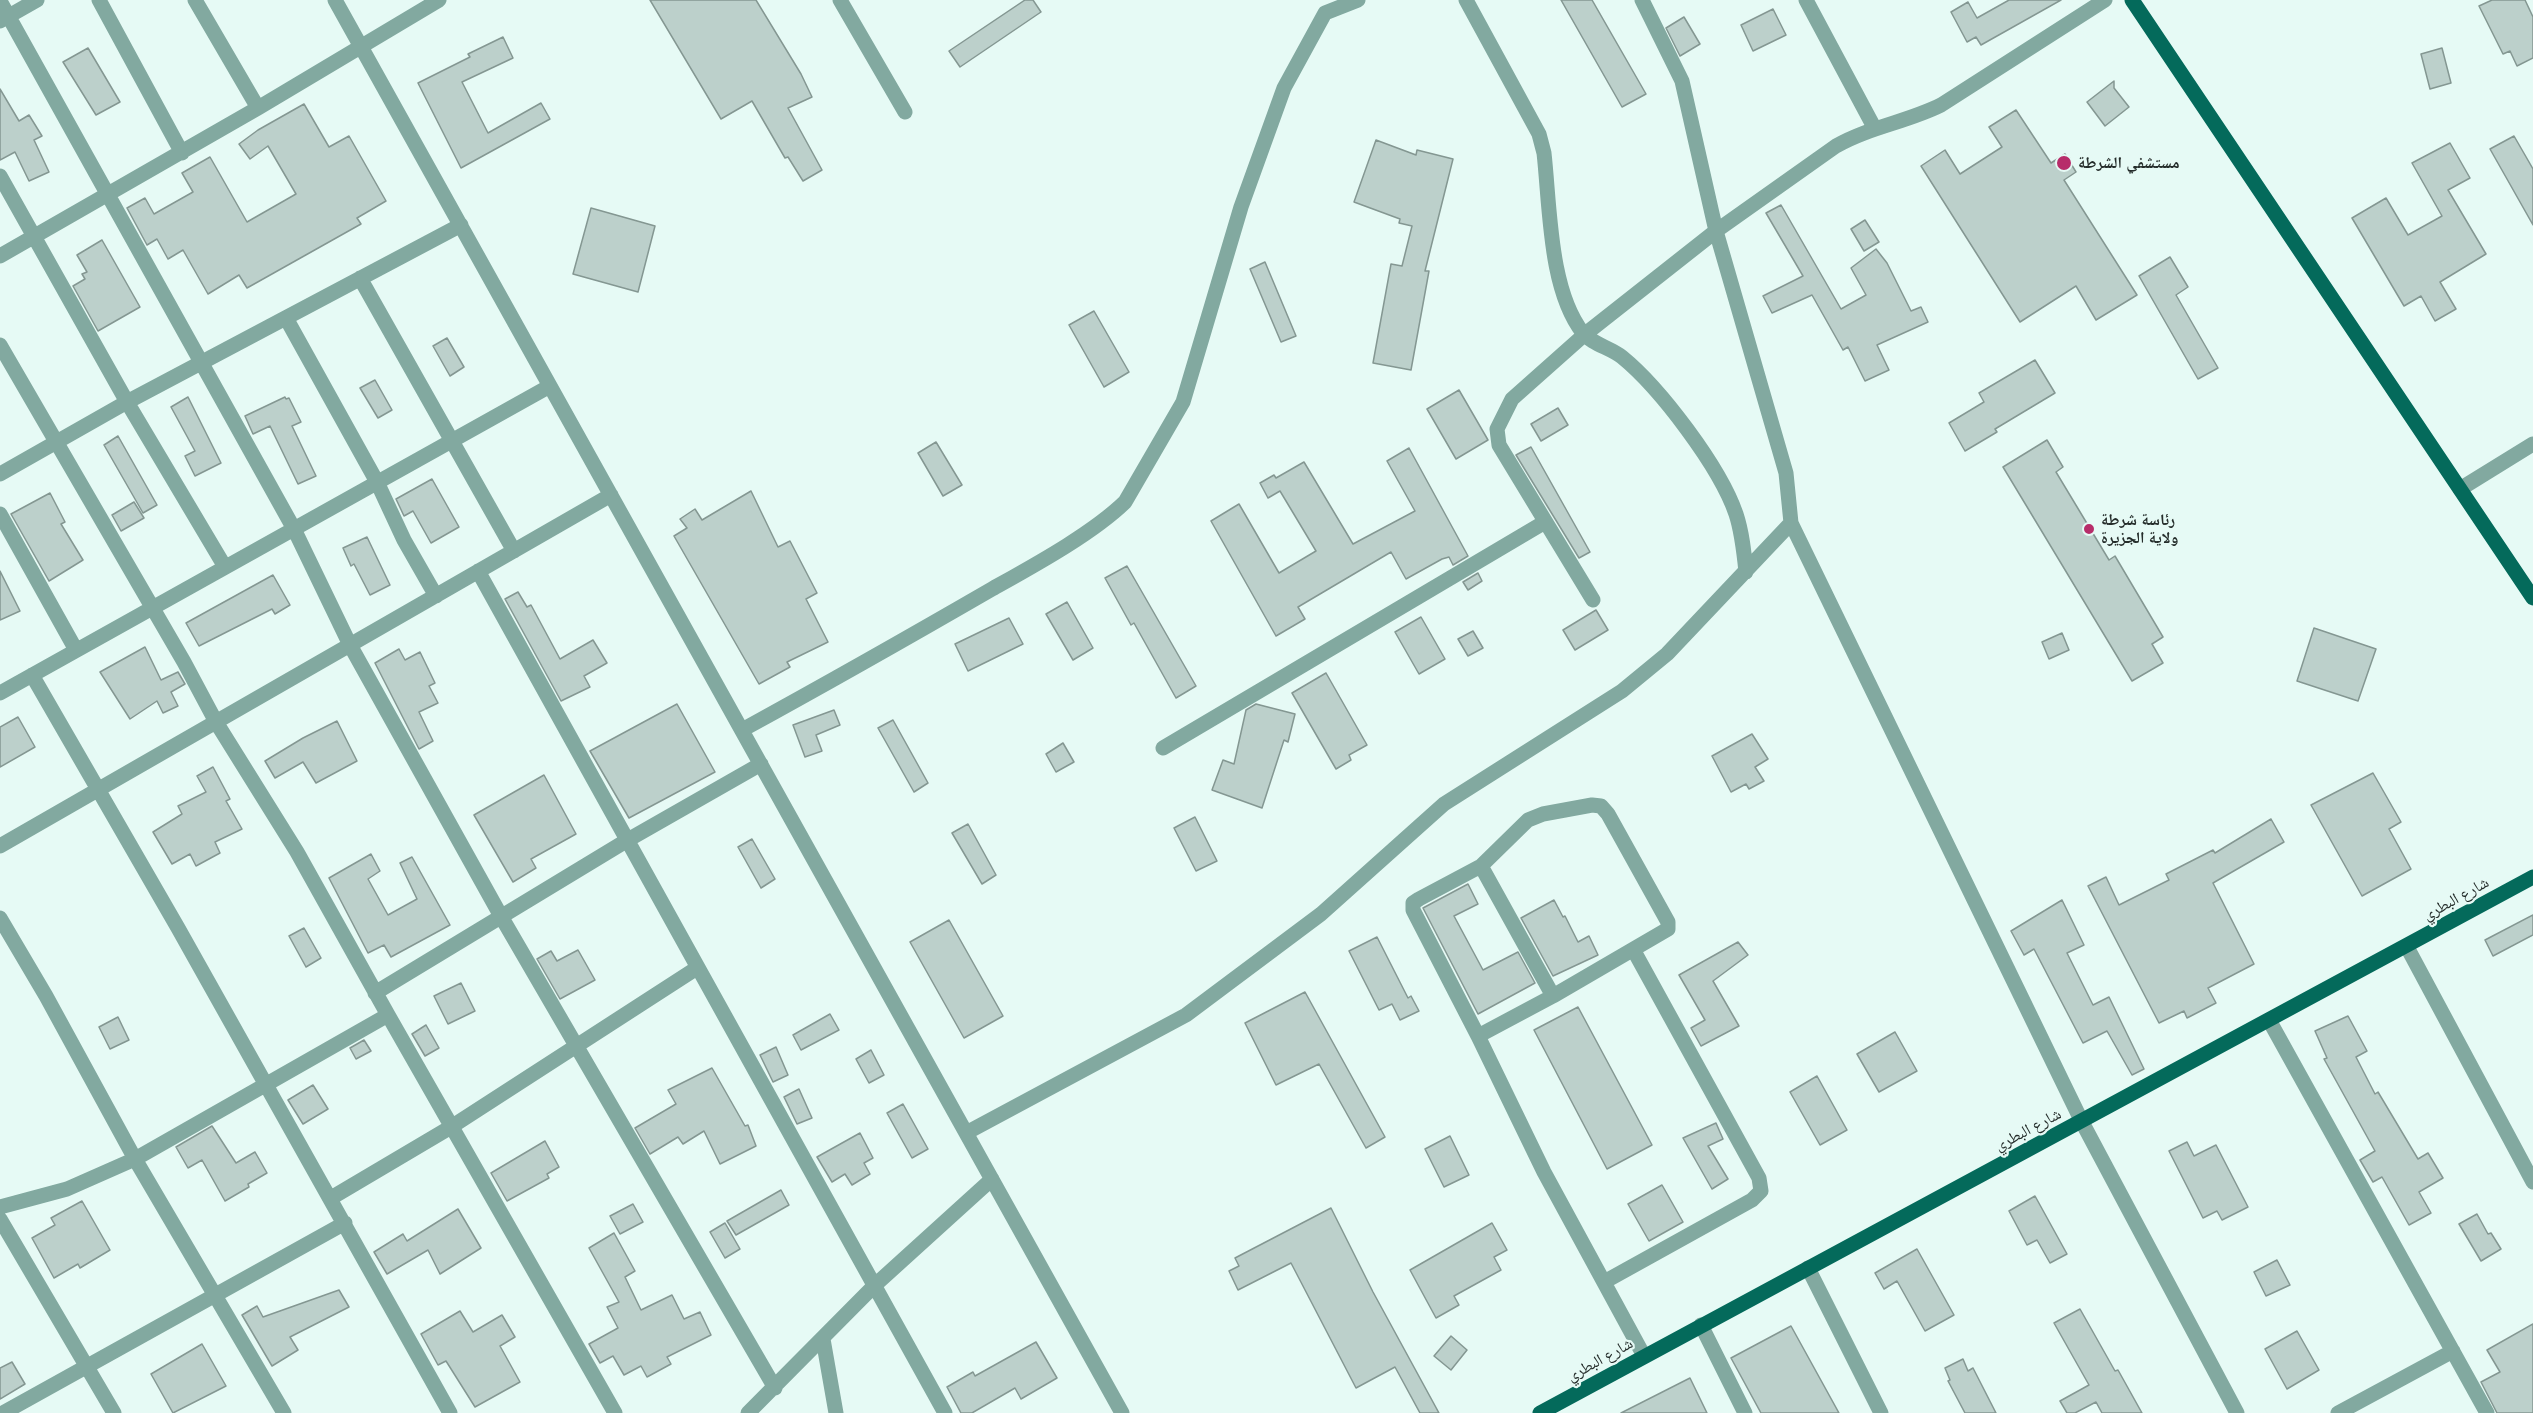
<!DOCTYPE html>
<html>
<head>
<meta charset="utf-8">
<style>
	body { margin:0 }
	canvas { display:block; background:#e6faf5 }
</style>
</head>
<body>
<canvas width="2533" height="1413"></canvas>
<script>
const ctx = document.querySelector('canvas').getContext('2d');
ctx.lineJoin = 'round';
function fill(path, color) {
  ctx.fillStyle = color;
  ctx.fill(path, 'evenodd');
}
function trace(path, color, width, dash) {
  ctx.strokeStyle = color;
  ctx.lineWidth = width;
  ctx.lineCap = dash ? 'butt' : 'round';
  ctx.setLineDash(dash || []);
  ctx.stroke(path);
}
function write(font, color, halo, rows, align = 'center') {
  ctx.font = font + ' "PT Serif","Noto Naskh Arabic",serif';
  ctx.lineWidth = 4.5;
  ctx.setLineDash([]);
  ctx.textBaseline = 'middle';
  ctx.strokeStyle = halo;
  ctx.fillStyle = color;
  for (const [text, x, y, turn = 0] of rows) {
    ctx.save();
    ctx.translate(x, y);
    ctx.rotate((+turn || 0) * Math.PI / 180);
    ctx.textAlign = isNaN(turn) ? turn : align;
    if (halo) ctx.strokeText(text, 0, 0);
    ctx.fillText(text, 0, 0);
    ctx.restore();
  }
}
const building = new Path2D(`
	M650,0H756L801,74L812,97L788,108L822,170L803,181L788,157L785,158L752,101L721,119Z
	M1025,0H1033L1041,12L960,67L949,51Z
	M1561,0H1592L1646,94L1622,107Z
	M2009,0H2061L1981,45L1976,37L1967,42L1951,12L1968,2L1977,18Z
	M2492,0H2525L2533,17V58L2517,66L2510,51L2503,54L2479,6Z
	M1773,9L1786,35L1753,51L1741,25Z
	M1684,17L1700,44L1680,56L1666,28Z
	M503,37L513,58L462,82L488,133L541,103L550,119L461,168L418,83L470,57L468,54Z
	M88,48L120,102L96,115L63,62Z
	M2442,48L2451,83L2430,89L2421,54Z
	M2114,81V88L2129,107L2105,126L2087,102Z
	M0,89L19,121L29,115L42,136L34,140L49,172L29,181L15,152L0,160Z
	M304,104L329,147L349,136L386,201L357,218L361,224L247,288L239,275L208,294L183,250L168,259L157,239L147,245L127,208L145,198L154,214L193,192L182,173L210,157L247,222L296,194L268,146L250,159L239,144L258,130Z
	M2016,110L2051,163L2065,154L2076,172L2064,180L2137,295L2096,320L2076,286L2020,322L1921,166L1945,150L1960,174L2002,147L1989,127Z
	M2514,136L2533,169V225L2490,149Z
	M1376,140L1416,155L1417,150L1453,159L1425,271H1429L1411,370L1373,363L1391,264L1402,266L1412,226L1399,223L1400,219L1354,202Z
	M2450,143L2470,178L2448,190L2486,254L2440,282L2456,309L2435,321L2421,296L2404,306L2352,218L2386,198L2408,235L2442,216L2412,163Z
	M1781,205L1841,309L1866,295L1851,268L1876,249L1887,263L1911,311L1921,307L1928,322L1877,345L1889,370L1865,381L1848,347L1843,350L1812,295L1772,313L1763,296L1803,276L1766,213Z
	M591,208L655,226L638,292L573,274Z
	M1865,220L1879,242L1864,251L1851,229Z
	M102,240L140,307L98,331L73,286L85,279L82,274L87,272L77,255Z
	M2170,257L2188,287L2176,295L2218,368L2198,379L2139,276Z
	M1265,262L1296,336L1281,342L1250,269Z
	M1094,311L1129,372L1104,387L1069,325Z
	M447,338L464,367L450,376L433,346Z
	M2035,360L2055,393L1995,429L1997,432L1965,451L1949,423L1984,402L1979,393Z
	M375,380L392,410L378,418L360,388Z
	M1459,390L1488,440L1456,459L1427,409Z
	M188,397L221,463L195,476L185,456L195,451L171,407Z
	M285,397L286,399L289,398L301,422L292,426L316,476L298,484L270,426L253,434L245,416Z
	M1558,408L1568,425L1541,441L1531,424Z
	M118,436L157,505L143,513L104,445Z
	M2047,440L2063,467L2056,472L2109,560L2115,556L2163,637L2152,644L2163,663L2132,681L2003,467Z
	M936,442L962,485L943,496L918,453Z
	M1531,447L1590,552L1579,558L1516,455Z
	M1409,448L1468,556L1453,565L1449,557L1442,559L1406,579L1391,552L1298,607L1305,619L1276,636L1211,521L1239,504L1279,573L1316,551L1280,491L1268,498L1260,483L1274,475L1276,478L1304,462L1353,544L1415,511L1387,461Z
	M432,479L459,527L431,543L413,511L404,516L396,499Z
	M751,491L778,547L790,541L817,593L806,599L828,642L787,662L790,667L759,684L674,536L687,528L680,519L695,509L702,520Z
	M50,493L65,522L61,524L83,560L49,581L11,514Z
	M134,502L144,518L121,531L112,515Z
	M367,537L390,585L370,595L354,564L351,566L343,548Z
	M1127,566L1196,686L1176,698L1134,623L1131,625L1105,578Z
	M0,571L20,611L0,620Z
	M1478,573L1482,581L1468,590L1463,582Z
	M273,575L290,605L275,614L272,609L199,646L186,623Z
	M518,592L527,607L531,605L560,659L593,640L607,663L584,676L590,687L561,701L505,599Z
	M1067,602L1093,648L1073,660L1046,614Z
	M1596,610L1608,630L1575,650L1563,630Z
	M1421,617L1445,659L1419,674L1395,632Z
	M1009,618L1023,644L968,671L955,644Z
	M2314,628L2376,649L2358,701L2297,681Z
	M1473,631L1483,648L1468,656L1458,639Z
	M2062,633L2069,650L2049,659L2042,642Z
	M145,647L161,680L178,672L185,684L171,692L178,706L163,713L157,701L130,719L100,672Z
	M399,649L405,660L420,652L435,683L429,686L438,703L419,712L433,741L419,749L375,663Z
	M1326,673L1367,745L1349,755L1351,760L1336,769L1292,693Z
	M677,704L715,772L629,818L590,751Z
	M1256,704L1295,714L1288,742L1284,740L1262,808L1212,790L1223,760L1234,764L1246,710Z
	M834,710L840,725L816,735L822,751L805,757L793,725Z
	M18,717L35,747L0,767V727Z
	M893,720L928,783L914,792L878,728Z
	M337,721L357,761L316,783L303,762L275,778L265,761L303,738Z
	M1752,734L1768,759L1755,767L1764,781L1749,789L1746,784L1731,792L1712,756Z
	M1063,743L1074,762L1056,772L1046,754Z
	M213,767L230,799L226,801L242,829L215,842L220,853L196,866L190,854L172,864L153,832L182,814L178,806L206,792L197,776Z
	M2373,773L2401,822L2389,829L2411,869L2362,896L2311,805Z
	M544,775L576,834L531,859L536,868L513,882L474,815Z
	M1195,817L1217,861L1196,871L1174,828Z
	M2271,819L2284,842L2213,883L2254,964L2208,988L2216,1003L2187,1018L2184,1011L2159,1023L2088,886L2106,877L2119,905L2169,880L2166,874L2213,850L2215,853Z
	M968,824L996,875L982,884L952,833Z
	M752,839L775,879L761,888L738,847Z
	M371,854L380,871L368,879L388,915L417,899L400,863L412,857L450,925L391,957L384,945L368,953L329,878Z
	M1468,884L1478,904L1454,916L1483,970L1518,952L1535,983L1478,1014L1423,908Z
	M1554,900L1563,917L1565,916L1578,942L1589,936L1598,955L1553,976L1521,918Z
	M2062,900L2084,945L2067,953L2093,1005L2109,997L2144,1069L2132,1075L2107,1031L2083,1043L2034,949L2024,955L2011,931Z
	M2533,915V935L2493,956L2485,940Z
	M949,920L1003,1016L964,1038L910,942Z
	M304,928L321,958L306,967L289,936Z
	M1377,937L1408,998L1411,996L1419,1011L1400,1020L1392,1004L1379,1010L1349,951Z
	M1738,942L1748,955L1713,981L1739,1026L1701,1046L1691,1028L1705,1020L1679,975Z
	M578,950L595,980L560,999L537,959L551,951L557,961Z
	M461,983L475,1011L448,1024L434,996Z
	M1305,992L1385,1137L1366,1148L1319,1064L1276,1085L1245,1023Z
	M1578,1007L1652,1145L1607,1169L1534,1030Z
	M830,1014L839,1030L801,1050L793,1035Z
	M2348,1016L2367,1051L2356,1057L2375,1094L2378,1092L2418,1159L2428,1153L2443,1178L2419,1192L2431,1213L2409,1225L2382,1177L2373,1182L2360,1160L2375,1151L2324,1059L2327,1058L2315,1031Z
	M118,1017L129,1040L110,1049L99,1027Z
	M426,1025L439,1048L425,1056L412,1034Z
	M1895,1032L1917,1071L1879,1092L1857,1054Z
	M364,1040L371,1051L356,1059L350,1048Z
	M776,1047L788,1075L773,1082L760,1055Z
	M871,1050L884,1075L869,1083L856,1059Z
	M712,1068L745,1126L748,1125L756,1146L720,1164L704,1131L683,1144L678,1137L650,1154L635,1128L676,1104L668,1090Z
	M1817,1076L1847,1130L1820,1145L1790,1092Z
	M313,1085L328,1109L303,1124L288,1100Z
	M799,1089L812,1118L797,1124L784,1097Z
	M903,1104L928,1149L912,1158L887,1113Z
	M1716,1123L1723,1139L1708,1146L1728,1179L1712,1189L1683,1138Z
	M212,1126L236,1163L255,1152L267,1173L248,1184L249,1187L225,1201L202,1160L188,1168L176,1147Z
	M860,1133L873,1158L864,1163L870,1174L852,1185L845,1174L832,1182L817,1157Z
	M1450,1136L1469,1175L1444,1187L1425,1149Z
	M545,1141L559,1167L547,1174L549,1178L507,1201L491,1173Z
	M2187,1142L2194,1156L2216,1145L2248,1207L2222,1220L2217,1211L2203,1218L2169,1151Z
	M1662,1185L1683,1222L1649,1241L1628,1204Z
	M781,1190L789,1205L736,1235L727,1221Z
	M2035,1196L2067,1254L2050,1263L2037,1240L2027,1245L2009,1211Z
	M82,1201L110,1250L80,1268L78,1264L54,1278L32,1238L55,1225L51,1218Z
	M633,1204L643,1222L620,1234L610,1216Z
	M1331,1208L1373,1292L1439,1413H1420L1395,1367L1356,1388L1291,1263L1238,1290L1229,1271L1239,1266L1235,1258Z
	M458,1209L481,1248L440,1274L428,1250L387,1274L374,1252L403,1234L407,1241Z
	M2477,1214L2488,1234L2491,1233L2501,1249L2481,1261L2459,1224Z
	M725,1223L740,1249L725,1258L710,1232Z
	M1492,1223L1507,1250L1494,1257L1501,1270L1454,1296L1459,1305L1436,1318L1410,1270Z
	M614,1233L635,1271L625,1277L641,1310L672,1295L684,1319L700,1312L711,1335L667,1357L671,1364L647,1377L641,1366L624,1375L613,1356L600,1363L589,1344L618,1328L607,1307L619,1302L589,1248Z
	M1917,1249L1954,1315L1925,1331L1897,1281L1884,1289L1875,1273Z
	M2277,1260L2290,1285L2266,1296L2254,1272Z
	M339,1290L349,1307L290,1337L298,1350L272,1366L242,1315L257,1306L263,1317Z
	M2080,1309L2115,1371L2118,1370L2142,1413H2102L2096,1402L2075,1413H2067L2060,1401L2089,1385L2054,1323Z
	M460,1311L473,1332L502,1315L515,1337L500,1346L520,1382L475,1407L446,1361L438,1365L421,1334Z
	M2533,1324V1413H2497L2481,1382L2500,1372L2487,1350Z
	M1791,1326L1839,1413H1761L1731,1358Z
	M2297,1331L2319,1370L2287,1389L2265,1349Z
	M1451,1336L1467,1350L1451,1370L1434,1356Z
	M1036,1342L1057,1378L1021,1399L1015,1388L972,1413H961L947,1387L973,1372L975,1376Z
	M202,1344L226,1386L173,1413L151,1374Z
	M1963,1359L1968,1371L1973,1368L1996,1413H1965L1948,1381L1950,1380L1945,1368Z
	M12,1362L25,1384L0,1399V1368Z
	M1690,1378L1707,1413H1621Z`);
const minor = new Path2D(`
	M99,0L182,153
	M195,0L258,108
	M335,0L1122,1413
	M840,0L905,112
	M1466,0L1539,134L1544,153C1550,206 1549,290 1583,333C1592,344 1611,348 1622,357C1660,388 1720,467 1736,514C1742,532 1744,552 1746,572
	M1642,0L1682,81L1716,231L1786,473L1791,523L2082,1122L2237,1413
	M1806,0L1875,129
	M0,1L294,529L350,645L502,918L775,1388
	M0,21L37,0
	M0,176L127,402L225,567
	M0,256L258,108L439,0
	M360,278L514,551
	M286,318L377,482L404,540L436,596
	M0,345L184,662L216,722L297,852L388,1015L615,1413
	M0,474L127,402L461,225
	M2460,489L2533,444
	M0,514L76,650
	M478,571L945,1413
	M1593,600L1499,445L1497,429L1512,399L1584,335L1716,231L1836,146C1869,127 1907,122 1941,105L2105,0
	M32,675L178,928L450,1413
	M0,693L550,386
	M742,730C826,684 909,637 992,589C1033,566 1092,534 1125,502L1183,402L1241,207L1284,88L1325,13L1358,0
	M1163,748L1545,522
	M0,846L611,495
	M1481,866L1553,996
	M0,918L46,996L135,1159L284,1413
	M2407,947L2533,1182
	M375,993L626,841L761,764
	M2269,1020L2487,1413
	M1478,1036L1553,996L1668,929V922L1608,814L1601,806L1592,805L1543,814L1528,820L1481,866L1419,899L1413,903V910L1478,1036L1544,1172L1644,1356
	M966,1133L1186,1015L1321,914L1444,804L1622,691L1667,654L1791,523
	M331,1198L451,1127L697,968
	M0,1207L67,1189L135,1159L388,1015
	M0,1219L114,1413
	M1808,1268L1881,1413
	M1604,1282L1752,1200L1761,1191L1759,1178L1634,951
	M1701,1325L1745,1413
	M823,1339L836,1413
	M3,1413L345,1223
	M748,1413L874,1286L992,1179
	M2338,1413L2453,1351`);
const major = new Path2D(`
	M2132,0L2533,598
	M1540,1413L2533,877`);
const markers = [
	[2064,163,8,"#b72d6a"],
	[2089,529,6,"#b72d6a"]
];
const poiNames = [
	["مستشفي الشرطة",2078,163],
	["رئاسة شرطة",2101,520],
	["ولاية الجزيرة",2101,538]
];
const streetNames = [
	["شارع البطري",2456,899,-29],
	["شارع البطري",2028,1130,-28],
	["شارع البطري",1600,1360,-29]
];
fill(building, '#bcd0cb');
trace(building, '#849792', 1.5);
trace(minor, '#82a9a0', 15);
trace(major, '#046a5b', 15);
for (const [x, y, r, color] of markers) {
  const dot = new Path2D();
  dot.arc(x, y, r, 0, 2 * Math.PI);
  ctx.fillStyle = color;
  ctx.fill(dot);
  trace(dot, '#e6faf5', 2);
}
write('bold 16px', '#252d2b', '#e6faf5', poiNames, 'left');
write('16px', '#252d2b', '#e6faf5', streetNames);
</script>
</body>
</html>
